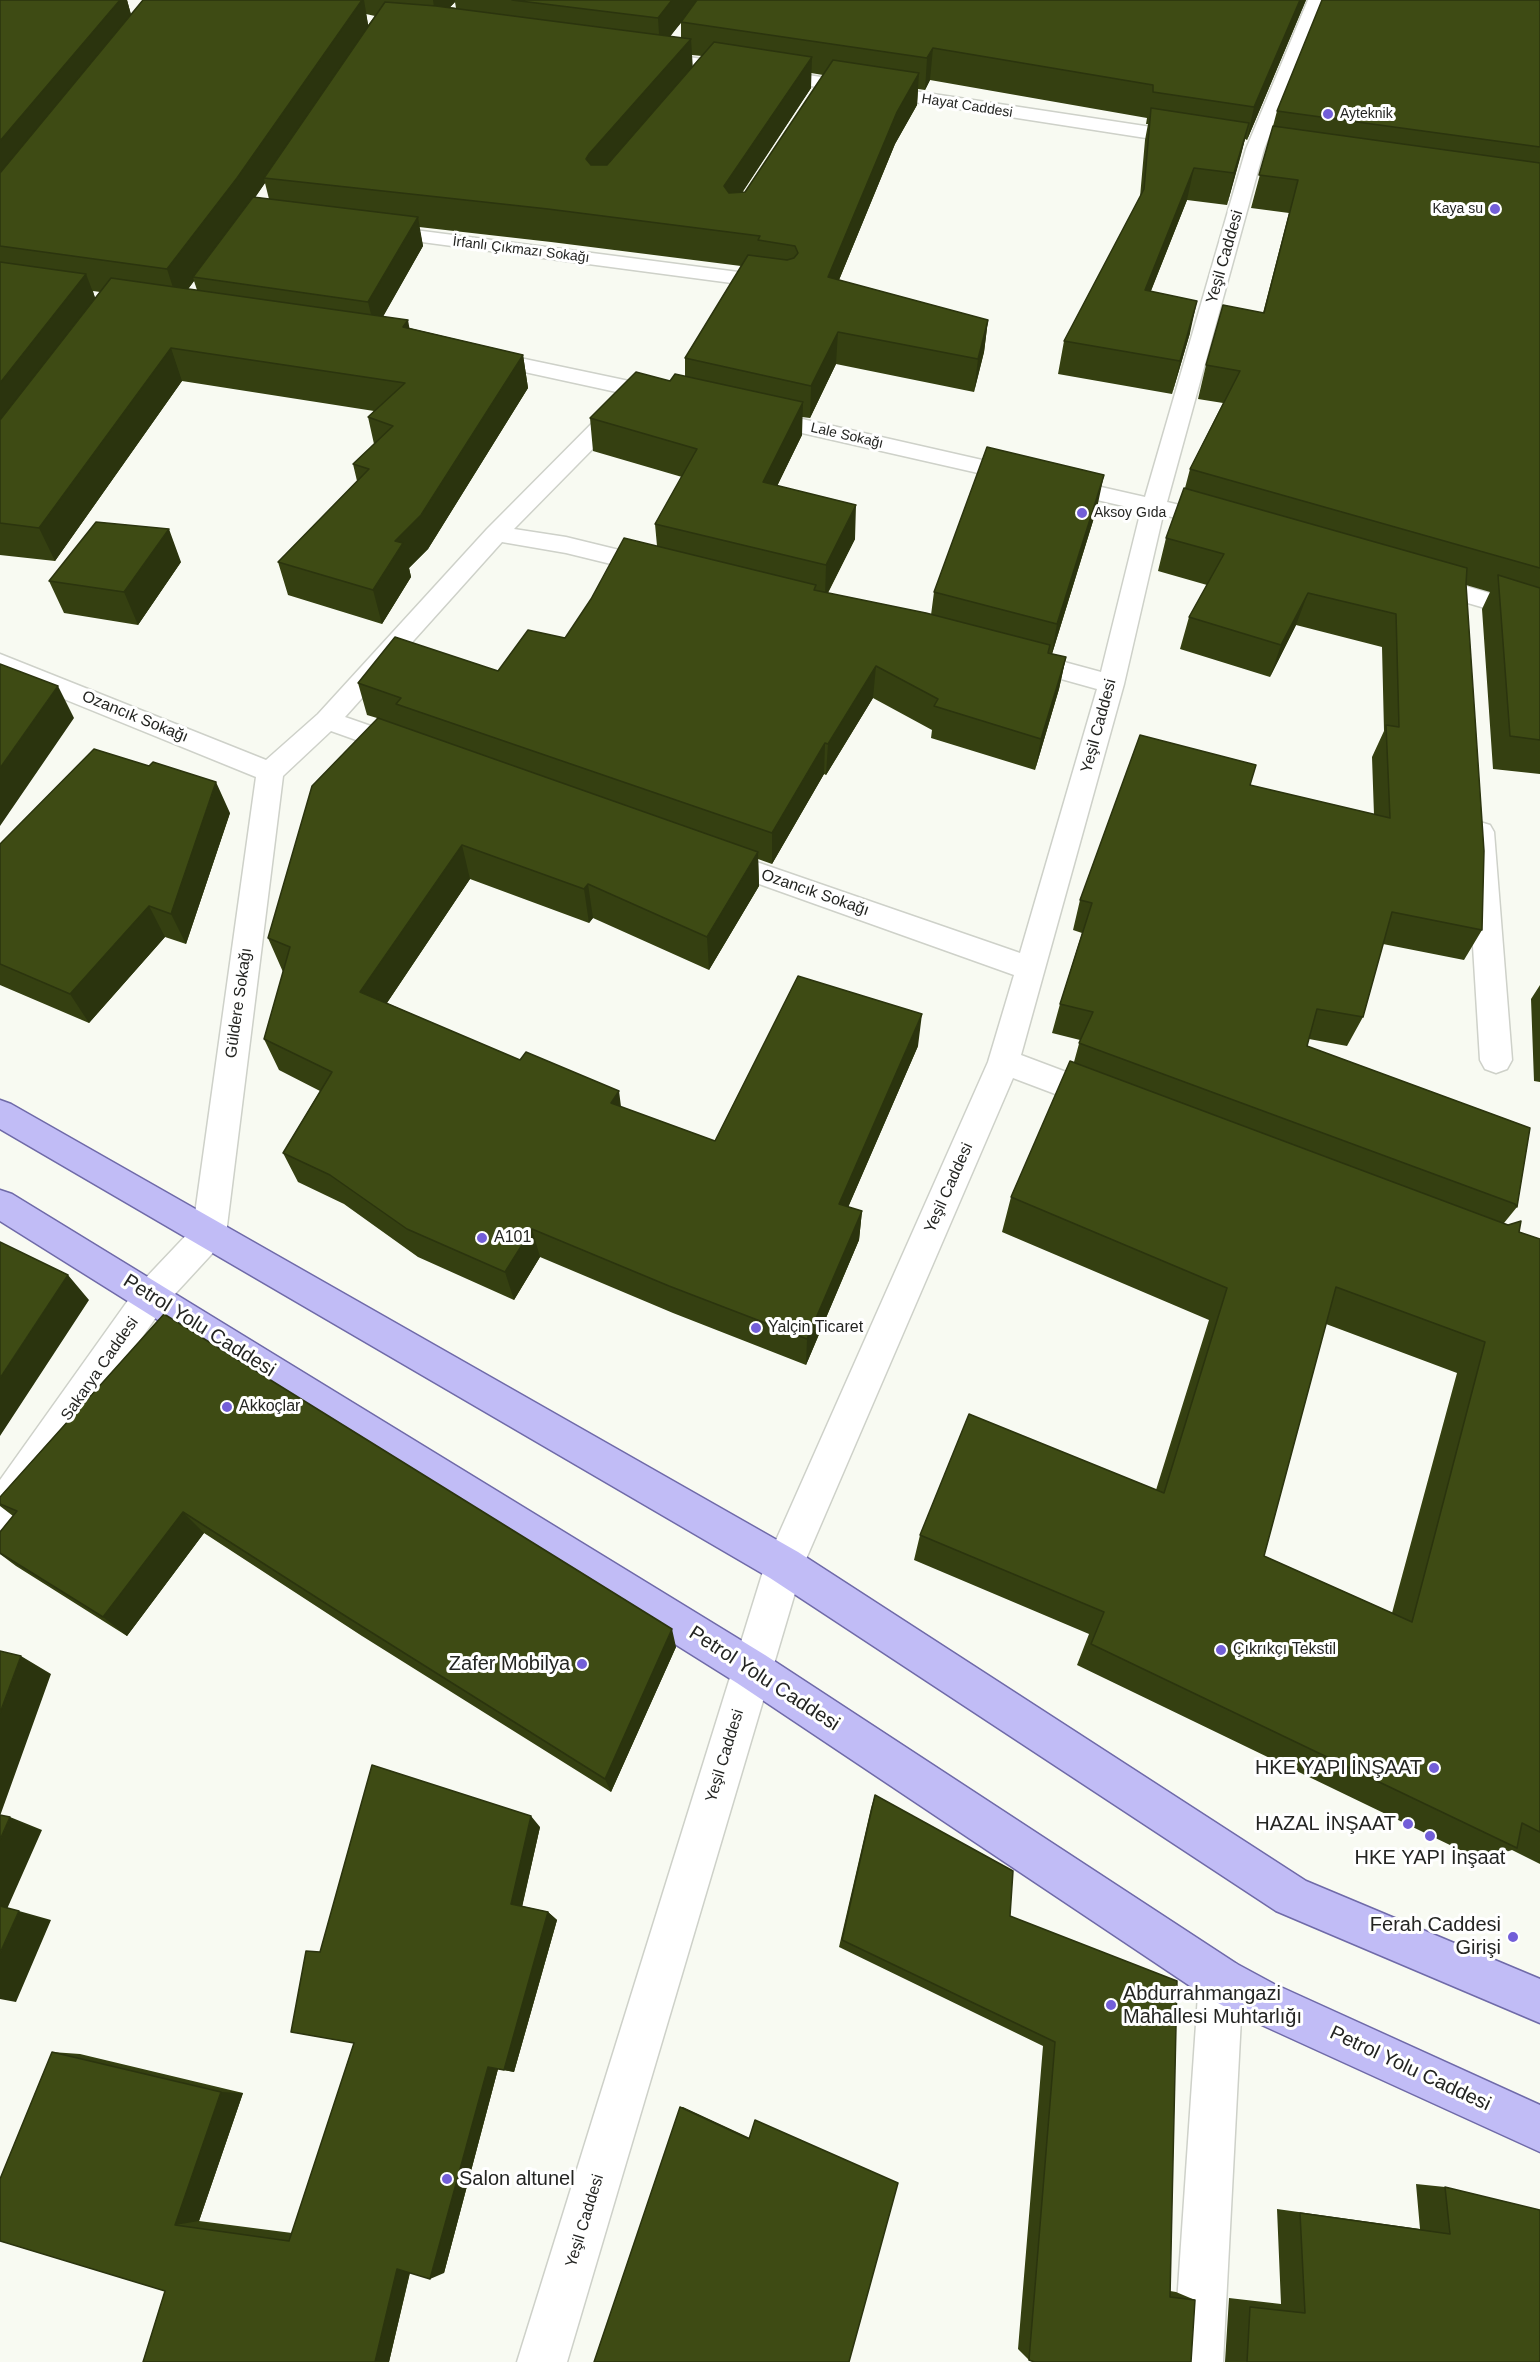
<!DOCTYPE html>
<html>
<head>
<meta charset="utf-8">
<style>
	body { margin:0 }
	canvas { display:block; background:#f8faf2 }
</style>
</head>
<body>
<canvas width="1540" height="2362"></canvas>
<script>
const ctx = document.querySelector('canvas').getContext('2d');
ctx.lineJoin = 'round';
function trace(path, color, width, dash) {
  ctx.strokeStyle = color;
  ctx.lineWidth = width;
  ctx.lineCap = dash ? 'butt' : 'round';
  ctx.setLineDash(dash || []);
  ctx.stroke(path);
}
function fill(path, color) {
  ctx.fillStyle = color;
  ctx.fill(path, 'evenodd');
}
function write(font, color, halo, rows, align = 'center') {
  ctx.font = font + ' Arial,sans-serif';
  ctx.lineWidth = 6;
  ctx.setLineDash([]);
  ctx.textBaseline = 'middle';
  ctx.strokeStyle = halo;
  ctx.fillStyle = color;
  for (const [text, x, y, turn = 0] of rows) {
    ctx.save();
    ctx.translate(x, y);
    ctx.rotate((+turn || 0) * Math.PI / 180);
    ctx.textAlign = isNaN(turn) ? turn : align;
    if (halo) ctx.strokeText(text, 0, 0);
    ctx.fillText(text, 0, 0);
    ctx.restore();
  }
}
const minor = new Path2D(`
	M1308,0H1324L1264,149L1167,502L1184,506L1188,511L1184,516L1176,518L1163,515L1124,684L1021,1055L1114,1090L1119,1099L1114,1108L1103,1112L1013,1078L803,1566L567,2362H517L765,1565L988,1062L1014,975L706,865L702,858L706,851L716,848L1020,953L1097,689L1011,665L1007,659L1011,653L1020,650L1101,672L1141,510L758,423L750,421L747,416L750,411L758,409L1145,497L1246,149Z
	M649,51L1191,133L1198,135L1200,139L1198,143L1191,145L643,60L640,56L643,52Z
	M376,225L777,277L784,279L787,283L784,287L777,289L369,235L366,231L369,227Z
	M482,350L667,389L675,391L678,396L675,401L667,403L474,361L471,356L474,351Z
	M624,397L632,399L635,404L632,409L514,529L566,537L656,559L665,562L668,567L665,572L656,575L566,553L502,542L345,717L414,741L418,748L414,755L404,757L331,731L283,776L226,1234L221,1244L163,1307L13,1525L0,1530V1480L139,1285L193,1228L256,777L0,673V654L266,760L318,714L487,529L616,399Z
	M1425,574L1540,608V624L1416,588L1413,582L1416,576Z
	M1480,822L1490,825L1494,832L1512,1060L1507,1069L1496,1073L1485,1069L1480,1060L1466,832L1470,825Z
	M1221,1958L1237,1964L1243,1980L1223,2362H1173L1199,1980L1205,1964Z`);
const major = new Path2D(`
	M0,1100L11,1104L798,1552L1306,1881L1540,1979V2023L1276,1911L770,1578L0,1129Z
	M0,1190L12,1194L765,1655L1237,1964L1274,1984L1540,2105V2152L1242,2016L1205,1996L737,1683L0,1221Z`);
const wall = new Path2D(`
	M0,0H127L131,15L143,0H1306L1247,140L1245,139L1227,205L1187,200L1151,291L1190,333L1172,394L1058,374L1064,341L1140,197L1145,140L1148,124H1146L1147,118L930,80L925,90L918,89L917,105L895,144L839,280L988,320L984,352L974,392L836,364L810,418L802,417V435L777,486L855,539L828,593L931,615L934,592L1097,508L1052,654L1066,657L1059,689L1035,770L931,738L932,730L873,698L826,775L824,774L772,864L758,859L759,886L709,970L593,918L589,923L470,879L387,1003L621,1107L715,1141L918,1046L848,1207L862,1211L859,1240L806,1365L673,1313L540,1257L514,1300L418,1257L344,1204L298,1182L283,1153L320,1091L279,1070L264,1039L283,972L268,938L377,718L367,715L358,683L498,671L565,638L657,546L655,524L682,477L593,451L590,418L670,381L685,376V358L741,266L551,242L419,227L423,246L383,316L409,328L523,355L528,388L428,549L409,568L411,577L382,624L288,595L278,562L357,481L353,464L374,444L368,417L374,411L182,381L55,561L0,555ZM455,2L456,8L450,7ZM366,14L375,16L368,25ZM681,23V38L670,36ZM692,55L702,56L692,67ZM811,73L823,75L745,192L742,193L811,88ZM265,183L269,199L255,197ZM194,281L197,290L188,289ZM93,291L100,292L95,298Z
	M1540,0V774L1493,769L1482,609L1490,592L1466,585L1482,930L1464,960L1383,944L1363,1017L1347,1046L1309,1039L1307,1046L1530,1128L1517,1207L1504,1223L1519,1232L1540,1239V1864L1512,1850L1481,1860L1077,1665L1089,1634L914,1560L920,1535L1156,1490L1209,1320L1002,1232L1011,1197L1074,1062L1080,1040L1052,1033L1060,1004L1082,933L1073,930L1080,900L1250,785L1374,815L1372,757L1384,731L1382,647L1296,625L1270,677L1180,649L1189,617L1207,585L1158,571L1166,538L1185,488L1190,469L1223,403L1198,399L1206,365L1263,313L1289,213L1251,208L1277,111ZM1326,1324L1457,1373L1392,1613L1264,1556Z
	M181,562L138,625L64,613L49,581Z
	M230,813L186,944L165,937L89,1023L0,985V844Z
	M1540,985V1082L1534,1081L1531,999Z
	M164,1314L676,1647L611,1792L362,1636L204,1533L127,1636L16,1566L0,1554V1532L13,1516L0,1506V1497Z
	M875,1795L1010,1916L1170,2291L1176,2292L1195,2300L1029,2360L1018,2349L1043,2046L839,1947L871,1808Z
	M540,1827L522,1906L548,1912L557,1920L514,2072L498,2069L444,2273H410L389,2362H143L165,2291L52,2052L80,2054L243,2093L199,2221L292,2233L354,2043L320,1952Z
	M1416,2184L1445,2187L1540,2362H1225L1229,2298L1281,2304L1277,2209L1420,2229Z`);
const shadedWall = new Path2D(`
	M120,0H127L134,25L0,189V141Z
	M362,0H364L369,30L264,178L265,183L246,211L193,277L194,281L178,303L167,269Z
	M433,0H455V2L436,22Z
	M672,0H698L660,50L658,18Z
	M1300,0H1306L1247,140L1254,107Z
	M691,39L693,70L589,191L586,159L589,154Z
	M933,48L930,80L925,90L927,58Z
	M812,57L811,88L725,218L724,186Z
	M919,73L917,105L895,144L827,309L828,277L897,112Z
	M1249,123L1241,155L1227,205L1234,173Z
	M1194,168L1187,200L1138,323L1145,290Z
	M418,217L423,246L375,331L368,302Z
	M86,274L99,308L0,436V383Z
	M1197,301L1190,333L1172,394L1180,361Z
	M408,320L414,354L403,327Z
	M988,320L984,352L974,392L978,359Z
	M838,332L836,364L810,418L811,386Z
	M171,348L182,381L55,561L39,528Z
	M523,355L528,388L428,549L409,568L411,577L382,624L373,590L395,541Z
	M803,402L802,435L763,515V482Z
	M1104,475L1097,508L1051,657L1057,624Z
	M856,505L855,539L825,598L826,565Z
	M169,529L181,562L138,625L124,592Z
	M1308,593L1296,625L1270,677L1281,645Z
	M1066,657L1059,689L1035,770L1041,739Z
	M876,666L873,698L826,775L828,744Z
	M58,686L74,718L0,826V768Z
	M825,743L824,774L772,864V833Z
	M216,782L230,813L186,944L171,914Z
	M462,845L470,879L372,1025L360,992Z
	M758,852L759,886L709,970L707,937Z
	M588,884L593,918L589,923L584,889Z
	M149,906L165,937L89,1023L70,994Z
	M922,1014L918,1046L837,1233L839,1204Z
	M619,1091L623,1122L611,1103Z
	M862,1211L859,1240L806,1365L807,1339Z
	M532,1229L540,1257L514,1300L505,1272Z
	M68,1275L89,1300L0,1436V1378Z
	M183,1512L204,1533L127,1636L103,1617Z
	M672,1629L676,1647L611,1792L605,1779Z
	M21,1656L51,1674L0,1816V1713Z
	M531,1816L540,1827L521,1912L511,1904Z
	M10,1817L42,1830L7,1909L0,1907V1840Z
	M19,1911L51,1920L16,2002L0,1999V1953Z
	M548,1912L557,1920L514,2072L504,2070Z
	M488,2067L498,2069L444,2273L430,2279Z
	M221,2092L243,2093L199,2221L175,2225Z
	M680,2107H683L750,2138L749,2139Z
	M412,2263L389,2362H375L397,2269Z`);
const building = new Path2D(`
	M0,0H120L0,141Z
	M143,0H362L237,178L167,269L0,246V173Z
	M512,0H672L658,18Z
	M697,0H1300L1254,107L1153,92V85L933,48L927,58L681,22Z
	M1322,0H1540V147L1277,111Z
	M385,2L436,6L691,39L589,154L586,159L591,165H607L714,42L812,57L724,186L729,193L745,192L833,60L919,73L897,112L828,277L988,320L978,359L838,332L811,386L685,358L748,255L787,260L794,258L798,253L795,246L758,240L760,236L548,209L264,178Z
	M1151,108L1249,123L1234,173L1194,168L1145,290L1197,301L1180,361L1064,341L1144,189Z
	M1273,126L1540,163V568L1190,469L1240,371L1206,365L1223,305L1264,313L1298,180L1259,175Z
	M253,197L418,217L368,302L193,277Z
	M0,262L86,274L0,383Z
	M111,278L408,320L403,327L523,355L421,515L395,541L403,543L373,590L278,562L369,469L353,464L393,426L368,417L405,383L171,348L39,528L0,523V420Z
	M636,372L670,381L675,374L803,402L763,482L856,505L826,565L655,524L697,449L590,418Z
	M987,447L1104,475L1057,624L934,592Z
	M1184,488L1467,568L1466,584L1484,851L1482,930L1392,912L1363,1017L1317,1009L1307,1046L1530,1128L1517,1207L1515,1204L1079,1043L1093,1012L1060,1004L1092,903L1080,900L1140,735L1256,765L1250,785L1390,818L1386,725L1399,727L1396,614L1308,593L1281,645L1189,617L1224,554L1166,538Z
	M96,522L169,529L124,592L49,581Z
	M624,538L816,585L814,590L926,613L1050,645L1048,653L1066,657L1041,739L934,706L938,699L876,666L828,744L825,743L772,833L396,704L401,698L358,683L395,637L498,671L528,630L565,638L591,599Z
	M1498,575L1540,588V740L1510,736Z
	M0,664L58,686L0,768Z
	M378,718L758,852L707,937L588,884L584,889L462,845L360,992L520,1060L526,1052L619,1091L611,1103L715,1141L798,976L922,1014L839,1204L862,1211L807,1339L669,1286L532,1229L505,1272L407,1229L330,1175L283,1153L332,1072L264,1039L290,947L268,938L312,786Z
	M94,749L149,766L153,762L216,782L171,914L149,906L70,994L0,964V844Z
	M1070,1061L1508,1225L1521,1221L1519,1232L1540,1239V1832L1522,1823L1517,1848L1091,1644L1104,1612L920,1535L969,1414L1164,1493L1227,1288L1011,1197ZM1336,1287L1485,1342L1412,1622L1264,1556Z
	M0,1242L68,1275L0,1378Z
	M164,1314L672,1629L605,1779L347,1617L183,1512L103,1617L0,1553V1532L17,1511L0,1504V1497Z
	M0,1651L21,1656L0,1713Z
	M372,1765L531,1816L511,1904L548,1912L504,2070L488,2067L430,2279L397,2269L375,2362H143L165,2291L0,2241V2179L52,2052L221,2092L175,2225L289,2241L354,2043L291,2032L306,1951L320,1952Z
	M875,1795L1013,1871L1010,1916L1177,1981L1170,2297L1195,2300L1191,2362H1034L1029,2360L1055,2042L842,1940Z
	M0,1815L10,1817L0,1840Z
	M0,1906L19,1911L0,1953Z
	M680,2107L749,2139L755,2120L898,2183L849,2362H594Z
	M1445,2187L1540,2210V2362H1247L1250,2307L1305,2313L1300,2213L1450,2234Z`);
const markers = [
	[1328,114,6,"#725ed8"],
	[1495,209,6,"#725ed8"],
	[1082,513,6,"#725ed8"],
	[482,1238,6,"#725ed8"],
	[756,1328,6,"#725ed8"],
	[227,1407,6,"#725ed8"],
	[1221,1650,6,"#725ed8"],
	[582,1664,6,"#725ed8"],
	[1434,1768,6,"#725ed8"],
	[1408,1824,6,"#725ed8"],
	[1430,1836,6,"#725ed8"],
	[1513,1937,6,"#725ed8"],
	[1111,2005,6,"#725ed8"],
	[447,2179,6,"#725ed8"]
];
const farStreetnames = [
	["Hayat Caddesi",967,106,9],
	["İrfanlı Çıkmazı Sokağı",521,250,7],
	["Lale Sokağı",847,436,13]
];
const farPoinames = [
	["Ayteknik",1340,114],
	["Kaya su",1483,209,"right"],
	["Aksoy Gıda",1094,513]
];
const streetNames = [
	["Yeşil Caddesi",1225,257,-74],
	["Ozancık Sokağı",135,717,22],
	["Yeşil Caddesi",1099,726,-75],
	["Ozancık Sokağı",815,893,19],
	["Güldere Sokağı",239,1003,-82],
	["Yeşil Caddesi",949,1188,-66],
	["Sakarya Caddesi",100,1369,-55],
	["Yeşil Caddesi",725,1756,-73],
	["Yeşil Caddesi",585,2221,-73]
];
const poiNames = [
	["A101",494,1238],
	["Yalçin Ticaret",768,1328],
	["Akkoçlar",239,1407],
	["Çıkrıkçı Tekstil",1233,1650]
];
const nearStreetnames = [
	["Petrol Yolu Caddesi",199,1326,32],
	["Petrol Yolu Caddesi",764,1679,33],
	["Petrol Yolu Caddesi",1410,2069,25]
];
const nearPoinames = [
	["Zafer Mobilya",570,1664],
	["HKE YAPI İNŞAAT",1422,1768],
	["HAZAL İNŞAAT",1396,1824],
	["HKE YAPI İnşaat",1430,1858,"center"],
	["Ferah Caddesi",1501,1925],
	["Girişi",1501,1948],
	["Abdurrahmangazi",1123,1994,"left"],
	["Mahallesi Muhtarlığı",1123,2017,"left"],
	["Salon altunel",459,2179,"left"]
];
trace(minor, '#ced1c9', 3);
trace(major, '#6f6aa8', 3);
fill(minor, '#fff');
fill(major, '#c1bcf6');
fill(wall, '#354011');
fill(shadedWall, '#2b340e');
fill(building, '#3e4b14');
trace(building, '#2b340e', 1.5);
for (const [x, y, r, color] of markers) {
  const dot = new Path2D();
  dot.arc(x, y, r, 0, 2 * Math.PI);
  ctx.fillStyle = color;
  ctx.fill(dot);
  trace(dot, '#fff', 2);
}
write('14px', '#242522', '#fff', farStreetnames);
write('14px', '#242522', '#fff', farPoinames, 'left');
write('16px', '#242522', '#fff', streetNames);
write('16px', '#242522', '#fff', poiNames, 'left');
write('20px', '#242522', '#fff', nearStreetnames);
write('20px', '#242522', '#fff', nearPoinames, 'right');
</script>
</body>
</html>
